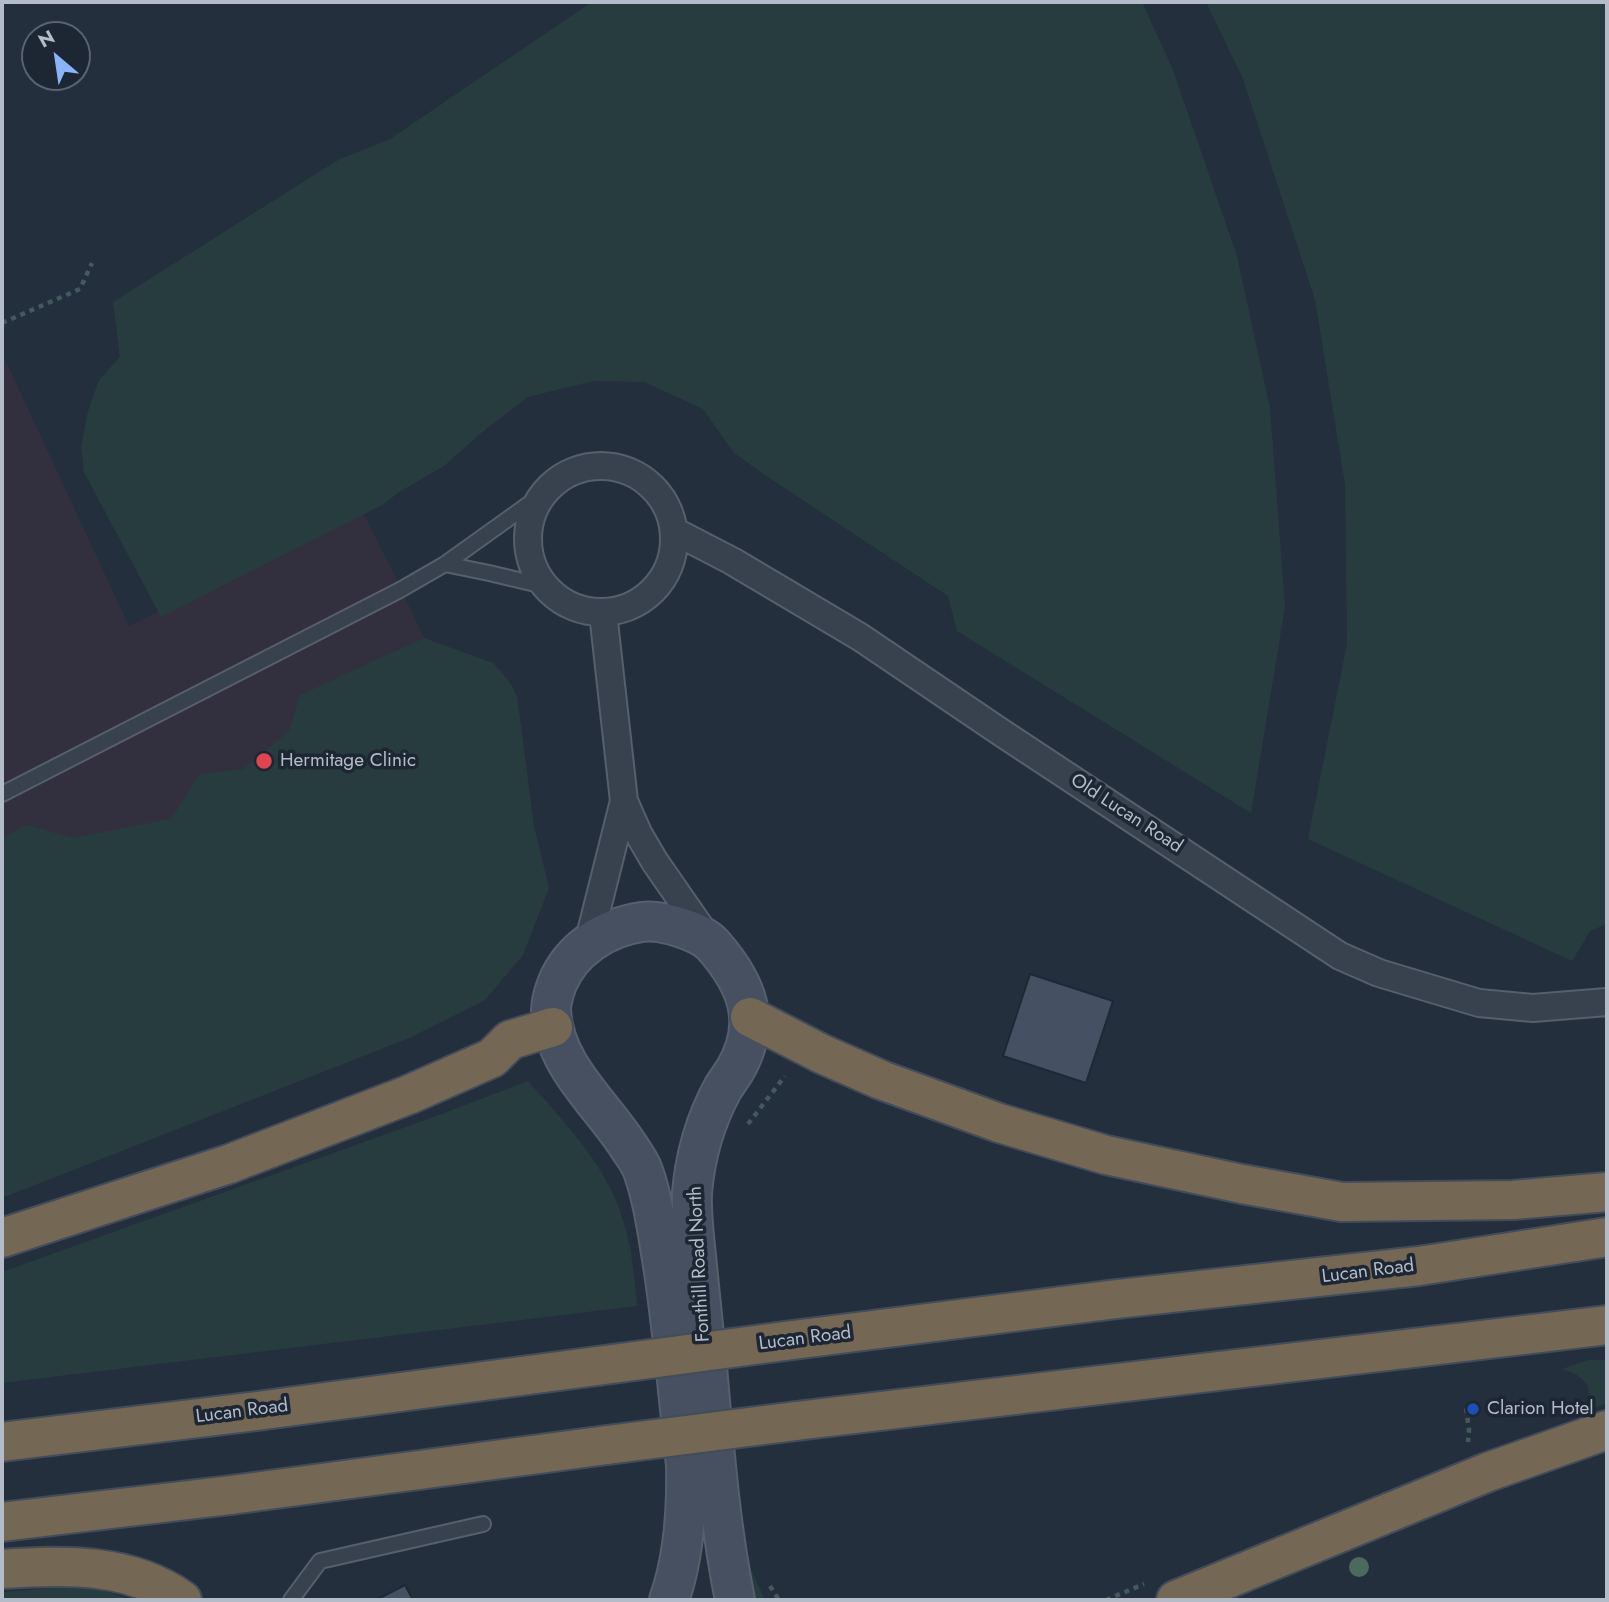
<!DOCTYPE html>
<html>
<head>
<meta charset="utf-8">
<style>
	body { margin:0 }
	#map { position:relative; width:1609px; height:1602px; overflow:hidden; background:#242f3e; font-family:Jost,sans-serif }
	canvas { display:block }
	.frame { position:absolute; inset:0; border:4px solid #b4bcc9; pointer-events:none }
	.north { position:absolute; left:21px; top:21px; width:70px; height:70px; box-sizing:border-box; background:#1d2633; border:2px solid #59626f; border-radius:50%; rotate:331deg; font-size:19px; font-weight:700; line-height:28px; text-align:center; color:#b4bcc9 }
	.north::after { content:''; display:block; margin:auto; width:24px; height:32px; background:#8ab4f8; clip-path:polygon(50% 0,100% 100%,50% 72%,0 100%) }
</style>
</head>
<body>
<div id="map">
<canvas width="1609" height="1602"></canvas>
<div class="frame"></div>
<div class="north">N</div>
</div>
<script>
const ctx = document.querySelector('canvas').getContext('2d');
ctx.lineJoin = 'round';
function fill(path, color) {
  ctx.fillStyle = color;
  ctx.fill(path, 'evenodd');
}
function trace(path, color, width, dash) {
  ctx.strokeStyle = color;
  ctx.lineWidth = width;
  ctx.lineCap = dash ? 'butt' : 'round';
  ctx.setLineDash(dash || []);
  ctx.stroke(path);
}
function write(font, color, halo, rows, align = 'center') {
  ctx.font = font + ' Jost,sans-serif';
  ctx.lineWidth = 7;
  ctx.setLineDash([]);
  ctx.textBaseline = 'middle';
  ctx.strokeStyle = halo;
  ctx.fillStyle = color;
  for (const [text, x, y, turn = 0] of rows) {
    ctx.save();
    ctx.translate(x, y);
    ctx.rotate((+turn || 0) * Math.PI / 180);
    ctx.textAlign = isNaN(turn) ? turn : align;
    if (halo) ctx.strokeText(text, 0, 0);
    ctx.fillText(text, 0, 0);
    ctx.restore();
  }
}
const medical = new Path2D(`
	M2,353L129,626L362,511L391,568L424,638L493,663L509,681L517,696L534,826L549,888L523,955L485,1000L409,1038L2,1198Z`);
const green = new Path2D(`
	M592,2H1142L1173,70L1237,256L1270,408L1285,607L1251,813L957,631L948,596L765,475L734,453L703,409L644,382L593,381L528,397L481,433L444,466L401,491L382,505L161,617L84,472L81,447L88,411L99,380L120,357L113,302L338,160L390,139Z
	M1206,2H1607V924L1590,931L1572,961L1308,839L1347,644L1345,484L1315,300L1243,79Z
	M424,638L493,663L509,681L517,696L534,826L549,888L523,955L485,1000L409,1038L2,1198V838L27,825L72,838L171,819L200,774L243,769L289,731L300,695Z
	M528,1081C568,1126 611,1170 626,1230C633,1255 634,1280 637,1306L2,1383V1272L431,1118Z
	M1588,1360H1607V1403L1580,1413C1598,1391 1587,1376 1562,1369Z
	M745,1556L765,1600L755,1599L750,1585Z
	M55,1588L99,1589L131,1600H2V1592Z`);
const building = new Path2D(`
	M1030,974L1113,1001L1086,1083L1003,1056Z
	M405,1585L413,1600H376Z`);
const path = new Path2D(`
	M2,323L80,289L92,263
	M748,1124L785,1076
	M1466,1408L1469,1430L1468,1442
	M770,1586L779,1600
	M1106,1600L1144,1584`);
const lane = new Path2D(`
	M540,496L445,564L489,573L544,586
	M2,794L400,590L445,564
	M291,1600L320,1561L483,1524`);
const street = new Path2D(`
	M528 539a73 73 0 1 1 146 0a73 73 0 1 1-146 0Z
	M674,531L732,561L860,637L1002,733L1340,956L1379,973L1479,1003L1533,1008L1607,1002
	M603,613L624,801L638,833L655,862L707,937
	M588,944L624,801`);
const secondary = new Path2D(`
	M669,1600C684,1558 687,1510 686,1465C678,1397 673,1327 662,1259C657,1229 653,1199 643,1171C640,1162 634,1155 629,1147C601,1103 554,1066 551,1011C551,1002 554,992 557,984C571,949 606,927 642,922C661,919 700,931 713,945C747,984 763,1022 735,1070C731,1076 727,1082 723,1088C706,1119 695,1157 692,1193C691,1214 694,1235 696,1256C699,1286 702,1315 705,1345C713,1430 718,1516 735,1600`);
const highway = new Path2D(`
	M750,1017L822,1054L881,1080L999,1123L1106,1155L1242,1184L1342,1202L1513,1200L1607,1192
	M2,1238L229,1164L408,1095L492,1058L510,1040L553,1027
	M785,1341L1117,1299L1419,1266L1607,1237
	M796,1421L1607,1325
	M2,1442L257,1411L597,1366
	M2,1522L231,1495L607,1445
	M2,1569C63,1565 129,1562 182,1600
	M1176,1600L1488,1472L1607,1430`);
const highwayBridge = new Path2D(`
	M597,1366L785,1341
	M607,1445L796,1421`);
const trees = [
	[1359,1567]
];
const markers = [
	[264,761,9,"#e0444e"],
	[1473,1409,7,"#1a4fb4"]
];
const poiNames = [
	["Hermitage Clinic",280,761],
	["Clarion Hotel",1487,1409]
];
const streetNames = [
	["Old Lucan Road",1126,814,33],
	["Fonthill Road North",700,1264,-93],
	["Lucan Road",1368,1272,-7],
	["Lucan Road",805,1339,-7],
	["Lucan Road",242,1412,-7]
];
fill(medical, '#32303f');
fill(green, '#263c3f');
fill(building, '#455162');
trace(building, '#1f2835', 2);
trace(lane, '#565f6c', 18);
trace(street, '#565f6c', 30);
trace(secondary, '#565f6c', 42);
trace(highway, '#434c59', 42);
trace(path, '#44595c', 4.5, [5, 5]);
trace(lane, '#38414e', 14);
trace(street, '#38414e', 26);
trace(secondary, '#465061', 38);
trace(highway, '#746855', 38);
trace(highwayBridge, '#434c59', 42, []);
trace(highwayBridge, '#746855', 38);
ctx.fillStyle = '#4b6a5d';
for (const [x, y] of trees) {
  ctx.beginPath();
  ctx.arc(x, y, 10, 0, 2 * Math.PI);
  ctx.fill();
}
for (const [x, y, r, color] of markers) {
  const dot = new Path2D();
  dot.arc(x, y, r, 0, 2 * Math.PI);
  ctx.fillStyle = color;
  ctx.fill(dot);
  trace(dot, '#1d2633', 2.5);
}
write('19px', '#b4bcc9', '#1d2633', poiNames, 'left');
write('19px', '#b4bcc9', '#1d2633', streetNames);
</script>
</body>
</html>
